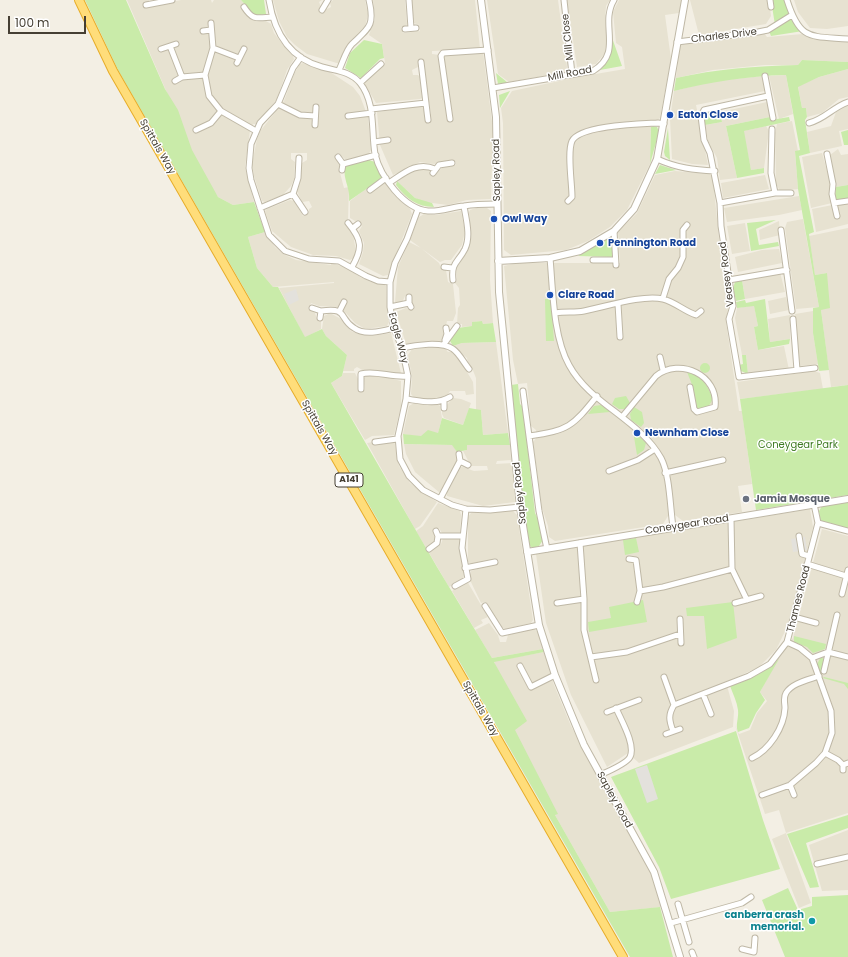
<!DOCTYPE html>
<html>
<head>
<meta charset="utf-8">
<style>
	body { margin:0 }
	#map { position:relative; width:848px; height:957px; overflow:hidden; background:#f3efe4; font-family:Poppins,sans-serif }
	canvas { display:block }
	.scale { position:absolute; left:8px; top:16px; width:78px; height:18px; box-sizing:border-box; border:2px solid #453f33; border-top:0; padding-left:5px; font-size:12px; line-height:14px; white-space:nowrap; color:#453f33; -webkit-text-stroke:3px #fff; paint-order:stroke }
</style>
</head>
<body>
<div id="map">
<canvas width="848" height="957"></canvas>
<div class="scale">100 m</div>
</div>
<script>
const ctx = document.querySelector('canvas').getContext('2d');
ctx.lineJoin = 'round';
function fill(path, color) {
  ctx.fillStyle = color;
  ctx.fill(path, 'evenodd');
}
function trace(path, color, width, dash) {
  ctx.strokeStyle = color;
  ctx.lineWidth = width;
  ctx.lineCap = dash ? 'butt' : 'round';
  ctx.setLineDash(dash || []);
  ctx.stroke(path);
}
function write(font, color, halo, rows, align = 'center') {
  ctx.font = font + ' Poppins,sans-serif';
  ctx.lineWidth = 3;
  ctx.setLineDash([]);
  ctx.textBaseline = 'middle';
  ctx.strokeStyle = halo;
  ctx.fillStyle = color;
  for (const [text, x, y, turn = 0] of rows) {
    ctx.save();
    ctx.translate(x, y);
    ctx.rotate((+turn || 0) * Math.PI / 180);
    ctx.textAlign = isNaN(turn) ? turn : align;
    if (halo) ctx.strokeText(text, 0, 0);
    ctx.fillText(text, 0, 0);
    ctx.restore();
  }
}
const residential = new Path2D(`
	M127,0H149V7L181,0H211L212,3L214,0H241L245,5L242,7L246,15L251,19L266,21L271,24L274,33L284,46L293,56L294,59L287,70L277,99L256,124H253L250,131L245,167L254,202L233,205L218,197L193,162L167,93Z
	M273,0H322L319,2L321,7L327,9L331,7L330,3L333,0H365L368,14L366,23L363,31L350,41L345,49L340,64L307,54L295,45L287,37L279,21Z
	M373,0H405L407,24L406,27H401L403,33L420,31L419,25L414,23L411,0H475L480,49L432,51V54L440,55L452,120L444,55L483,52L493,129L491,199L467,200L448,205L424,202L415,198L398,182L399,179L415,169L429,168L431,174L434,175L442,168L456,165V162L434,164L420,162L393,175L380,145L377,112L421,106L424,108L425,114H431L423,62H418V67L412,70L413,75H418L421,78L422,98L420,99L376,103L363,81L385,63L382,44L369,35L375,19Z
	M487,0H558L567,67L566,72L509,82L498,74Z
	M567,0H610L606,6L605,20L607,40L605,53L596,64L577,67Z
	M619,0H682L679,13L665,15L671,59L660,118L651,127L650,164L627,210L610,227L588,241L566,250L511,255L504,250L503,123L501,108L512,91L578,77L625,69L622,47L616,43L613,12Z
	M690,0H769L771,16L766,24L699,35Z
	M794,0H848V26L827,29L810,28L798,12Z
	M764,33L767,37L803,34L816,38L848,40V62L802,60L798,65H765L713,70L676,78L680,45Z
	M303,63L330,72L353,87L360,96L368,117L371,150L368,155L346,160L338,153L335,157L340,163L339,169L344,188L349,187L348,219L344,222L353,235L356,251L354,258L350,260L336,256L313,255L291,247L272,231L265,211L267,209L290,200L294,201L303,216L309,213V209L312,207L309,201L302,202L297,191L300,181L302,163L307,160V153H291V159L295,162L294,179L291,186L282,196L265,202L262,201L254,176L252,164L257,139L261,130L284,101L294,74L300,64Z
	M848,69V97L839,99L822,113L807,117L806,108H802L798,86L819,77Z
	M786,75L793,114L779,119L769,76Z
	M763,76L765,91L696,105L708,165L692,164L672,159L670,119L674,91L713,81Z
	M767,102L770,117L726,126L737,178L720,180L717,158L708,141L705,125L722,122L720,112Z
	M848,105V129L839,131L842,146L810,153L807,132L831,126L836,112Z
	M792,121L798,151L795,152L798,189L780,191L776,184L775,133L777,124Z
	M766,126L769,131L764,168L751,170L743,131Z
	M838,149L841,155L848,154V185L836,187L830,155Z
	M822,153L831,185L832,203L811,208L802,157Z
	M675,171L710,174L713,179L723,278L728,308L726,322L739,411H742L752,484L738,486L742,512L683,521L675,515L668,516L663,524L555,541L549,537L548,526L542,508L533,442L537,437L536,430L531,426L527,383L518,384L513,360L504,266L516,263H620L618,232L637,213L655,175Z
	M765,175L769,189L723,198L721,183Z
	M384,181L394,195L410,209L412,214L388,275L383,276L359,264L363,252L364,243L359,231L362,226L358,220L355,221L350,218V201L367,188L370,192Z
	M799,196L802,210L779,215L727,222L724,208Z
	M848,202V224L816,232L812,209Z
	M476,208H487L491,211L490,280L493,323L483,324L482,321L473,322L472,326L462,327V324H457L458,308L460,305L459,288L455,283L457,281L456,265L469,246L471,234L469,212L470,210Z
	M461,211L465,231L462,245L451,260H445L440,262L410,240L419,217L424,214L436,215Z
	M803,219L819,307L796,309L785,228L787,222Z
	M779,221L780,235L760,240L759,230Z
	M745,223L750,251L732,254L727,226Z
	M848,228V385L831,387L821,310L827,273L815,275L809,236Z
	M265,232L275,247L283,254L296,260L331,265V263L348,268L360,277L371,282L382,283L386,286L387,310L389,322L387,326L365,329L355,323L346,313L337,307L319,306L311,303L308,309L315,313L317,319L321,320V329L305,338L279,288L334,283V282L273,287L257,268L248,237Z
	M409,242L421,248L439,263L441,268L446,270L448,282L453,284L456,313L453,321H447L443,340L436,343L406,344L396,312L406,308L413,310L415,307L411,301V296L409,294L405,296L402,303L395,302L398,267Z
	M779,249L782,263L738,272L735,257L762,250Z
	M780,272L785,292L745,299L742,280Z
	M786,297L789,310L770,314L768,301Z
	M754,305L758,326L754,327L758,350L784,346L789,370L748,374L746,355H742L735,318L737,308Z
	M813,311V333L818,364L799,366L795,314Z
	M330,313L343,320L351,331L356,333L372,336L391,333L401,373L398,375H391L372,370L364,371L357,367L354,369V371H343L347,355L326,336L322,329L324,316Z
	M790,315V339L770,342L768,319Z
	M496,342L508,433L483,435L481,410H476V378L472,368H469L467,358L453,346L462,343Z
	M444,347L448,352L453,351L457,355L473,382L474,394L466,395L465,391H450L447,396L431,400L415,399L411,394L412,377L408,355L412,349L415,348Z
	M814,371L820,373L823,389L740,399L737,382Z
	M343,373H355L359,381V391L362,392L365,389L364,378L367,375L372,374L401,381V406L394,435L372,436L365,440L331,383L342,376Z
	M453,398L461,399L471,403L463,425L444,418L442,414V411L446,410L447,405Z
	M414,403L437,404L440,406L442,418L438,433L421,437L403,434L409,406Z
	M394,440L399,466L410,483L437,502L420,526L415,529L367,443L373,442L376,445L380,444V442Z
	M404,444L453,445L457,452L458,461L440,493L415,472L406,454Z
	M467,445H510L511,460L497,461L496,464L512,463L515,502L483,506L447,496V492L460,467H463L474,471L488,470L487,466H471L463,451L467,450Z
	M438,503L460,511L461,515L460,535H443L439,528L434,530L437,537L435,542L426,548L416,531L423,526Z
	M810,509L813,527L788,625L776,650L759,667L726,682L734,711L733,727L639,763L628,753L607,767L571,695L546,623L536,554Z
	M513,511L517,515L533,620L531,623L505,629L501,627L485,602L481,603L470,580L471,571L499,562L498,559L485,564H471L468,562V517L471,513Z
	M822,529L848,536V813L786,833L779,810L765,814L735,725L739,734L750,730L757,713L767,701L760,692L781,653L793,638Z
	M443,538H460L464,579L449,587L428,551L441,544Z
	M467,581L488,617L481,620L483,623L474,628L452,591Z
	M489,623L498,635L500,642H506L508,635L534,629L538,632L543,649L492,658L475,630Z
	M544,652L554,685L571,726L650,868L662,907L610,912L509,734L494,661Z
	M848,830V890L822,891L809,845Z
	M786,833L811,903L799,908L772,839Z`);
const green = new Path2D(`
	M85,0H126L165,89L178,110L192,150L218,197L233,205L254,202L265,232L248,237L257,268L273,287H278L305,337L322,329L326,336L347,355L342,376L331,383L437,567L492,658L543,649L544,652L494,662L527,721L515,730L558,814L555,815L610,912L660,907L673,957H630L118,70Z
	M241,0H264L266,14L255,16Z
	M771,0H786L790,14L775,25Z
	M792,17L803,31L771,36L769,31Z
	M610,32L622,66L600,70C613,57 613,50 610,32Z
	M364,40L382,44L384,58L380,59L361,78L345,68L350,53Z
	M802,60L848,62V69L819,77L798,87L802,108H806L807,117L805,120L810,153L799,156L814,232L809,234L815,275L827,273L830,308L821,310L829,370L819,371L813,333V308L819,307L798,189L795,151L800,150L786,75C747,76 711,82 674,91L676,78C716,69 756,66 798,65Z
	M496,73L508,83L498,84Z
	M510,91L500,108L499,95Z
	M710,111L711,114L720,112L722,122L705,125L704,117L705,113Z
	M770,117L771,120L789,117L790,121L744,131L751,170L764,168V173L737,178L726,126Z
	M653,126L657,127L659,132L650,164L651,127Z
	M668,128L670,160L665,156L664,152Z
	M848,130V145H844L841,132Z
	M369,160L375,162L382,178L349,201C351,188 341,176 346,166Z
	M660,165L676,170L655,174Z
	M397,181L415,198L432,203L434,207C417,207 406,198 396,185Z
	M848,185V198L840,200L836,199L835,195L836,187Z
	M776,220L756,229L759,245L778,242L779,246L751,251L747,223Z
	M612,236L614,257L578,256Z
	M742,280L745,299L736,301L733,288L735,282Z
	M545,299H551L554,341H546Z
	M765,299L770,342L790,339L789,344L758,350L754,327L758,326L754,306L737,308L736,302L745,300L746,303Z
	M482,321L483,324L493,323L496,342L462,343L453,346L450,341L458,328L472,326V322Z
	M742,355H746L748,374L741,371L739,365L743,364Z
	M700 368a5 5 0 1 1 10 0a5 5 0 1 1-10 0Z
	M687,372C702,376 707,384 713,399L707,409L697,408L693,387Z
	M518,384L520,404L523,407L535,513L541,525L543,540L539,546L533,548L528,545L523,506L511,385Z
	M848,385V495L756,510L740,399Z
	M626,396L630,403L625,409H619L612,404L615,398Z
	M601,405L610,412L588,414L594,406Z
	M634,407L642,412L644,423L641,427L631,420L630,414Z
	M469,408L481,410L483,435L508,433L510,445H467V450L457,452L452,445L404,444L403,434L421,436L428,430L438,433L442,418L463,425Z
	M633,431L646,443L644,450L637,455Z
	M848,502V529L820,522L819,511L822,506Z
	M636,538L639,552L625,555L623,540Z
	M643,600L647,622L589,632L588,622L611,618L609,607Z
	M733,602L737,638L707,649L704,616H687L686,608Z
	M794,636L826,644L825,649L813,653L807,647L794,642Z
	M821,657L825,660L821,674L817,664Z
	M779,659L760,692L765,700L756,713L749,728L738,732C735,725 739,718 738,710C737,702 733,694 730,686C749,679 764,674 779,659Z
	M824,677L848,683V689L844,684L823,678Z
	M736,731L763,820L780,869L671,899L659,867L611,777Z
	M848,815V828L806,843L819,887L810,888L787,834Z
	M788,888L798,910L812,906V897L848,895V957H785L762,900Z`);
const parking = new Path2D(`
	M296,289L299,300L289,305L284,294Z
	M805,537L807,550L793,552L791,539Z
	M647,765L658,799L647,803L635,769Z`);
const minor = new Path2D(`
	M269,0C274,31 289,58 322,67C336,71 350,71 360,83C376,103 371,131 375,154C380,176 404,209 428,211C440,212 452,207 464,206C475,204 486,204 497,204
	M409,0L411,28
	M564,0L572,74
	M770,0L771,7
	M787,0C800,41 810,36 848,39
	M146,5L172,0
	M244,7C253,21 257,18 272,17
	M322,10L328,0
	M211,23L213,48L205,75L209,96L221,111L256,131
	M405,29L416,28
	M203,31L211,30
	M677,42L758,32L768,30L792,15
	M170,46L182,77L205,75
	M213,48L239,58
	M161,49L176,44
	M301,57L293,68L278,104L260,123L251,144L249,168L251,180L269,235L285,251L309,259L339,261L366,276L378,281L390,282
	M421,62L428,120
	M237,63L244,49
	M339,70C343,62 346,50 352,44C369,28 375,26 369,0
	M765,76L773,118
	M175,81L182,77
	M360,83L381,64
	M493,88L593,71C624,52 599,25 614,0
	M768,96L704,110L701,116L704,140L710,153L720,203L721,226L733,306L729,319L739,377L815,368
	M278,104L300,115L315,116
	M371,109L426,103
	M348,116L372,113
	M450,119L441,56L443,53L488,50
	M809,123C825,119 833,107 848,102
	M315,125L316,107
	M772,129L771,173L775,193
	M196,130L211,123L221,111
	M374,142L388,140
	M827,154L833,184L832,194L834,203
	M338,157L343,164
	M299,158L298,178L293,194L305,212
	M657,159C677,168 694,170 715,171
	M342,170L343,164L376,155
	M433,173L439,165L452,163
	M389,183C404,173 417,161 435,169
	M370,190L386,178
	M568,201L572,197C572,183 567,152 572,141C580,125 642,124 658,123L664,124
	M720,203L775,193H791
	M260,208L293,194
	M418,209L407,239L395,263L390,282V307L394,328L402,348L408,376L406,399L398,436L400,459L409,476L423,490L452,505L466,509L490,510L520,507
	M837,216L834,203L848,201
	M348,223C362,240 363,248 352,267
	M353,228L358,224
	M781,230L792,311
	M614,231L616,265
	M550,258C553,291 553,336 569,365C590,404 639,419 661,458C670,475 670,507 673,527
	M593,260H615
	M444,267L452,268
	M453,280C451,262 458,263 465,249C471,236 466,219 464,206
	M729,280L787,270
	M409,297V303L411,307
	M663,298L669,279L678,268L683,257V230L687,225
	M618,304L620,337
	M390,307L409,303
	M312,308L321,311L320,318
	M321,311C349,307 338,318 354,328C365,336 382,331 394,328
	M339,312L344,302
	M556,313C565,311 574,313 584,311C605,307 643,294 663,299C675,302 684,311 696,315L701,311
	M793,319L797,370
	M445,340L447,334L446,328
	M444,344L457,326
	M402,348C415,345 442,341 453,349C459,353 464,363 469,369
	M660,357L663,370
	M361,389V374C376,370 392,378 408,376
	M523,391L539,511L547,549
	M406,399C421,401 437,405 450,397
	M444,401V408
	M622,417L656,376C680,357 719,375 715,407L697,412L694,409L690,387
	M529,436C569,430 572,427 597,396
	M375,442L397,439
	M459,454L460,461L468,465
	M609,471L638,460L655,449
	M665,473L723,460
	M440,499L460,461
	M731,519L732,569L747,600
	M818,523L848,531
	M438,536H462
	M799,536L802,554L809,556
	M580,543L584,599V630L596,680
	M429,549L437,543L438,536L436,531
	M629,559L636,560L640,591L637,602
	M807,564L846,576
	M465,568L495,562
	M455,586L468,579L462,548L466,509
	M640,591L663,587L732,569
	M842,594L848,570
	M557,603L584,599
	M735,603L761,596
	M485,606L502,633L539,625
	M794,617L816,623
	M680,619L681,643
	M591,657L627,652L680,634
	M812,658L828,652L848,657
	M520,666L531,687L555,675
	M824,671L837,615
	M664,677L674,705
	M703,694L711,714
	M607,712L639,700
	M673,731C669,720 668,715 674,705L749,676L770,664L787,642L818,523L814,504
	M666,734L680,729
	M825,753L838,760L843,765
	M752,758C769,750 784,728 785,708C785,703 783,698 786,693C792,683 808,680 819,676
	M843,770V765L848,763
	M600,775C607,772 627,763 630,757C636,745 621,720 616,708
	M790,785L794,795
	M762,795L790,785L816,763L825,753L832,733L831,711L812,658L800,648L787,642
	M817,864L848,857
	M678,904L689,942
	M671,923L742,903L751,897
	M742,949L754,952L755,938
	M692,952L694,957`);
const tertiary = new Path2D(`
	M481,0L496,117L499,292L503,332L520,507L539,625L555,675L584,745L654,872L680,957
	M498,261L550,258L580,251L614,231L634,209L657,159L685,0
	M527,552L848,499`);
const trunk = new Path2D(`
	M79,0L113,71L623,957`);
const markers = [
	[670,115,4,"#1a4fb4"],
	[494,219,4,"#1a4fb4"],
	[600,243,4,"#1a4fb4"],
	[550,295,4,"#1a4fb4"],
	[637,433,4,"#1a4fb4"],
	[746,499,4,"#6b7280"],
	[812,921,4,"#0f9aa8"]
];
const shields = [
	[349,480,28]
];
const shieldNames = [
	["A141",349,480]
];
const streetNames = [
	["Charles Drive",724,36,-7],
	["Mill Close",568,37,-96],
	["Mill Road",570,74,-11],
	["Spittals Way",157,147,60],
	["Sapley Road",497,170,-91],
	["Veasey Road",727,274,-97],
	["Eagle Way",398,338,75],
	["Spittals Way",319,428,60],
	["Sapley Road",520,493,-96],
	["Coneygear Road",687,525,-9],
	["Thames Road",799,599,-76],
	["Spittals Way",480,709,60],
	["Sapley Road",614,800,61]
];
const transitNames = [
	["Eaton Close",678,115],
	["Owl Way",502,219],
	["Pennington Road",608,243],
	["Clare Road",558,295],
	["Newnham Close",645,433]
];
const parkNames = [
	["Coneygear Park",798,445]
];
const worshipNames = [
	["Jamia Mosque",754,499]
];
const cultureNames = [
	["canberra crash",804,915],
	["memorial.",804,927]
];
fill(residential, '#e7e2d1');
fill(green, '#c9eba9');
fill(parking, '#e3e1dc');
trace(minor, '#bfb8a6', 7);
trace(tertiary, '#bfb8a6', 8);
trace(trunk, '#e7ad29', 10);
trace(minor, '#fff', 5);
trace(tertiary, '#fff', 6);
trace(trunk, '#ffdd7a', 8);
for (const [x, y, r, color] of markers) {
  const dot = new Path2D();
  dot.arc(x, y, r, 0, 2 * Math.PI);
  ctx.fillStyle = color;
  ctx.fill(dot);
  trace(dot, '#fff', 1.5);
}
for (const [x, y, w] of shields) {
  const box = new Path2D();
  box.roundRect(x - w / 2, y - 7, w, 14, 3);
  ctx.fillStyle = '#fff';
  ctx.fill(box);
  trace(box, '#453f33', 1);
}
write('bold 9px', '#453f33', null, shieldNames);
write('10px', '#453f33', '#fff', streetNames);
write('bold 10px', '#164399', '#fff', transitNames, 'left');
write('10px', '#3f7b23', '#fff', parkNames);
write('bold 10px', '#5b616d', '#fff', worshipNames, 'left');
write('bold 10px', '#0d838f', '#fff', cultureNames, 'right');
</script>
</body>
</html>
